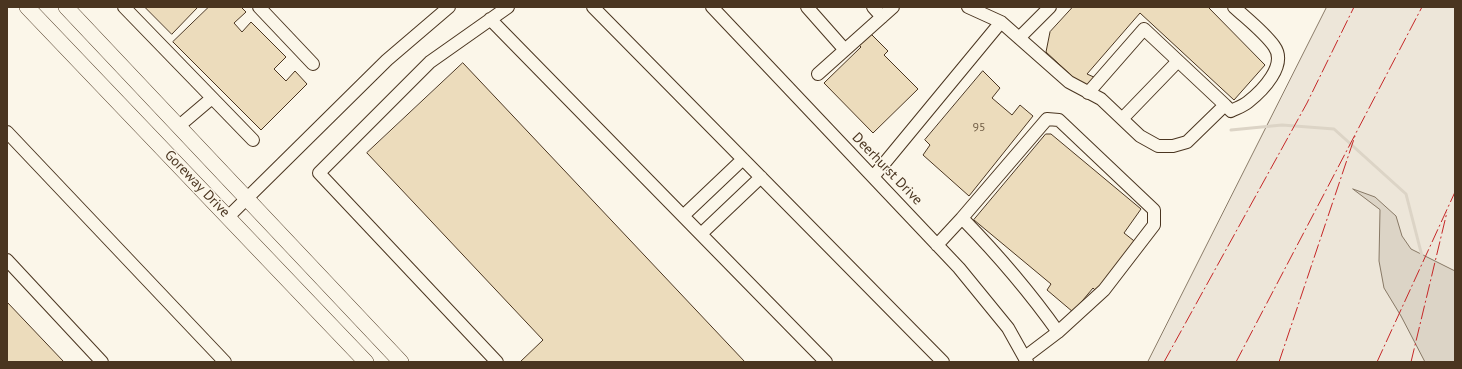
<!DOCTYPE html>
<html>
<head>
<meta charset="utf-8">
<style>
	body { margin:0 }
	#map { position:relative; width:1462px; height:369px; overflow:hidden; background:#fbf6e9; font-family:"PT Sans",sans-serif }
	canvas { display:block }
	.frame { position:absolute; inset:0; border:8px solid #4a3520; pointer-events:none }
</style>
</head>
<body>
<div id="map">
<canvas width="1462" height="369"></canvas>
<div class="frame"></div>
</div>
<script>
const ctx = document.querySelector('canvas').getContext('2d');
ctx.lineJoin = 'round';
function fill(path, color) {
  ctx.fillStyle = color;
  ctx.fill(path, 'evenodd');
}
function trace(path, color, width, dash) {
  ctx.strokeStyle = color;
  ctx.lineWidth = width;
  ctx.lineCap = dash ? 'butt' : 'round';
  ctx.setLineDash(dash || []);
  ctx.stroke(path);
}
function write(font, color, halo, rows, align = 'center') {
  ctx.font = font + ' "PT Sans",sans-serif';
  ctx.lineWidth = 3;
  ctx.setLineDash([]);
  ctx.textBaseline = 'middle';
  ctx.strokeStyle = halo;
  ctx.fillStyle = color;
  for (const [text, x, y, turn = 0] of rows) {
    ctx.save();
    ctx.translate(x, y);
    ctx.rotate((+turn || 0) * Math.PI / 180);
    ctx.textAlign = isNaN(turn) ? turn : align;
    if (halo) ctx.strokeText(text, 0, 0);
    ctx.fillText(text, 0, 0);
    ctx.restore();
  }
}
const green = new Path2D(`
	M1327,7H1455V362H1148Z`);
const water = new Path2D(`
	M1353,189L1375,197L1396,216L1402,236L1411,249L1455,271V362H1425L1401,316L1384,288L1379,261L1380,210Z`);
const stream = new Path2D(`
	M1231,130L1282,125L1334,129L1406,194L1422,256`);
const building = new Path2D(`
	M145,7H198L172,34Z
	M209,7H241L246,12L234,23L242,32L251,22L286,57L274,69L286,81L295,71L307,84L261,130L173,42Z
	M1073,7H1208L1265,65L1234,100L1140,13L1087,74L1096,78L1086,89L1046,52L1050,32Z
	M868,31L888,51L884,55L918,89L873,133L824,83L861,47L856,42Z
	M463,63L745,362H520L543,340L367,153Z
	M983,71L1000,88L992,98L1012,115L1020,105L1033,116L969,196L923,155L930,145L925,140Z
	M1046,134H1051L1141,209L1124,233L1138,244L1098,293L1093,288L1073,312L1047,290L1051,284L974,220Z
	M7,302L64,362H7Z`);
const minor = new Path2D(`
	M124,7L253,140
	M259,7L313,64
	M593,7L943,362
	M712,7L959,268L1008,328L1027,362
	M807,7L845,50
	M873,7L882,17
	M968,7L1001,22L1069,82L1101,99L1140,136L1158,146H1173L1187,142L1225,105L1231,111C1237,108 1243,106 1248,102C1262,91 1288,65 1274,46C1264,32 1247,19 1234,7
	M490,19L826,362
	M1019,38L1050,7
	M818,74L893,7
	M1088,93L1144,29L1225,105
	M1122,119L1178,61
	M179,126L212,98
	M7,132L225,362
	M873,177L1001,22
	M683,216L743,159
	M228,217L387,60L449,7
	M701,234L761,177
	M937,245L962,218C997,254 1029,291 1058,332L1104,290L1154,225V210L1059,120L1047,119L962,218
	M7,260L102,362
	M1025,357L1058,332
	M497,362L319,173L430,62L508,7`);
const major = new Path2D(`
	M27,7L366,362
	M66,7L401,362`);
const power = new Path2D(`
	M1164,362L1307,103L1354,7
	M1236,362L1422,7
	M1279,362L1355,136
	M1377,362L1455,192
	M1411,362L1447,212`);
const numberNames = [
	["95",979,128]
];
const streetNames = [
	["Deerhurst Drive",887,169,46],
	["Goreway Drive",197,184,46]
];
fill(green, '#ede6d9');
trace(green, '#887966', 1);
fill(water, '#dcd4c6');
trace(water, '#887966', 1);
trace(stream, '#dcd4c6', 3);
fill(building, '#ecdcbc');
trace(building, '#4a3520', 1);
trace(minor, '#4a3520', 14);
trace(major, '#4a3520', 16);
trace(minor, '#fbf6e9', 12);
trace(major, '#fbf6e9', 15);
trace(power, '#c62828', 1, [14, 3, 2, 3]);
write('12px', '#725f47', null, numberNames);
write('14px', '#4a3520', '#fbf6e9', streetNames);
</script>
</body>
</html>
